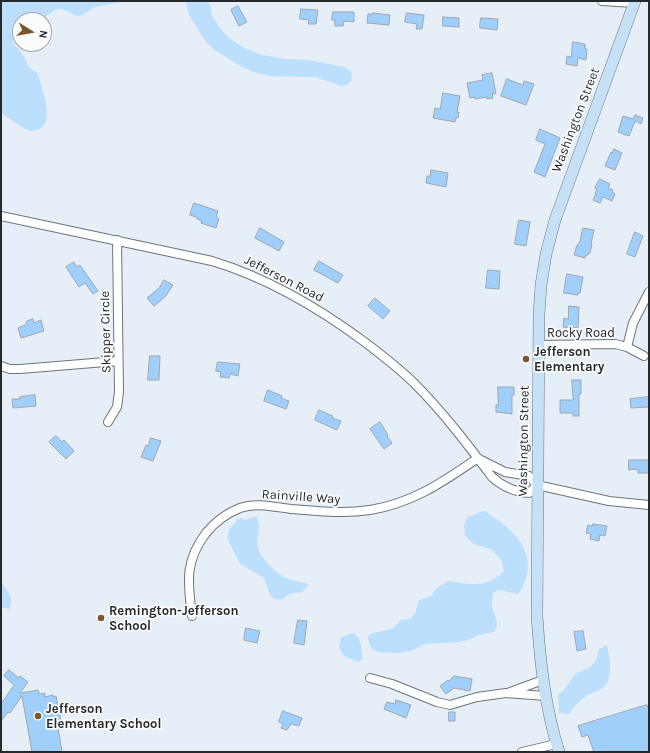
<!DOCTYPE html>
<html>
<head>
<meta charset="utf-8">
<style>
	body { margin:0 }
	#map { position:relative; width:650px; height:753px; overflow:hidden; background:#e6eff8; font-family:Karla,sans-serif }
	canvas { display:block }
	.frame { position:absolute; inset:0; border:2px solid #26292c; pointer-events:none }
	.north { position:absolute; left:12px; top:12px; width:40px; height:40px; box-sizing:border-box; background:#f9fbfd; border:1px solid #a5a7a9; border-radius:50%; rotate:101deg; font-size:11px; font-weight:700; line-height:16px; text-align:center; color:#26292c }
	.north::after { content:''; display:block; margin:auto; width:14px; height:18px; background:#7a562f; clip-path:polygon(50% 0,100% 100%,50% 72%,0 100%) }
</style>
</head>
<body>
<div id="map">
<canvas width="650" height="753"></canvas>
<div class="frame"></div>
<div class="north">N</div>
</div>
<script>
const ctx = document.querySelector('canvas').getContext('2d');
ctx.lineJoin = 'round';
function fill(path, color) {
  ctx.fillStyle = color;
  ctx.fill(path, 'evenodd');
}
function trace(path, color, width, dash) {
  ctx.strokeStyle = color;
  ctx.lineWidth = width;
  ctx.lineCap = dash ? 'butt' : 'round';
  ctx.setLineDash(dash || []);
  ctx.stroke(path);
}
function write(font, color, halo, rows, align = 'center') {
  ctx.font = font + ' Karla,sans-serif';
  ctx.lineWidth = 3.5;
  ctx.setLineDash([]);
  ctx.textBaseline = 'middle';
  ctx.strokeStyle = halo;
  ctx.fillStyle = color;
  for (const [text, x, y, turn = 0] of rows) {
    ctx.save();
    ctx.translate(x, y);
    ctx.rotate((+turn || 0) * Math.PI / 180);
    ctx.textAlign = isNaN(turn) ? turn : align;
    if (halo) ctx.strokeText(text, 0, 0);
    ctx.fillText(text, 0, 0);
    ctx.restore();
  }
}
const green = new Path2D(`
	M1,1H126L95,7L82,15L77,16L62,9H56L42,20H20V30C15,34 12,37 13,43L22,53L29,67L38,74L46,102L47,115L45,124L40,129L31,131L25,129L1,113Z
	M186,1H208L211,8L212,16L219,27L229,38L244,48L262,55L286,59L309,60L344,67L350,71L352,74L351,81L349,84L342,86L315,77L269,76L254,72L242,67L216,51L206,42L189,15Z
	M484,511C507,525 536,547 526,578C524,584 522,589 518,594L499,590L493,593C493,598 491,603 492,607C494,616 501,624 494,632L478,635L471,639L459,642L425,644L411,651L397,653L377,652L371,648L368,639L369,635L373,633L392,629L401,620L410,619L415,613L419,600L431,596L437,588L447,581C469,584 487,589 504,571L501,560L492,550L472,543L465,535L464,524L468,517Z
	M253,517H257C262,528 255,538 258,548C260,557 279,577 288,579C296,582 303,581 309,585L301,593C298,593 296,592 293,593C283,595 285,604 271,597L264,578L240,564L227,538L229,530L237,520L241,518L246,520Z
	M1,581C6,589 16,601 9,609L1,607Z
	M353,633C362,638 362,651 362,660L358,662L344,656L339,648L341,637Z
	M607,645C610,660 615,683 598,691C595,693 592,692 589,694C581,698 574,707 569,714L559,713L558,695L564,690L575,674L590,667L596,661L599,649Z`);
const building = new Path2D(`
	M238,6L247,22L239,26L231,10Z
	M301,9L318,10L316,24H308L309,20L300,19Z
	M333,12H354V22L344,21L343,26H335V20H332Z
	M373,13L390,15L389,25L367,23L368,14H373Z
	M407,13L424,15L422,29H416L417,24L405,22Z
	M443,17L459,18V27L443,26Z
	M481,18L498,19L497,30L480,28Z
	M573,42L585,44V49H587L586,60L578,58L577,66L566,64L567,56L571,57Z
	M492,73L496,94L492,93L493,98L487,99V97L475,99V97L470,98L467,83L483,80L482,75Z
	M507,79L523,85L524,81L534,84L526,105L501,96Z
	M443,93L460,96L457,112H459L458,118H456L455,122L433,118L435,108L440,109Z
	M635,115L643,118L641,124L635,121L629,136L618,132L623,116L633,119Z
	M540,129L560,138L545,177L534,172L545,144L536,140Z
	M614,149L622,153L615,170L605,166L611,152L612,153Z
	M431,170L448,173L446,187L426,183L427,176H430Z
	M600,179L610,184L608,188L613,190L612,192L615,194L612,201L603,197L600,203L593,200L596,193H595L597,189L595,188Z
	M194,203L218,211L216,217L219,219L216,228L201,223L202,221L197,219L198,218L190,215Z
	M519,220L530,222L526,246L515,244Z
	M260,228L284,242L279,251L255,238Z
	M583,228L594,230L591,244H592L590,253H588V255H586L585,258L574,255L577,245H578L580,241Z
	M635,232L643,236L635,257L627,254Z
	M319,261L343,275L338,283L314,270Z
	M74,262L77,267L80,265L98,291L93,294L85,283L79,287L66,267Z
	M488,270L500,271L499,289L486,288Z
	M567,274L583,277L580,293H578V295L564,293Z
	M164,280L173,285L165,297L154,306L147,298L159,288Z
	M375,298L390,311L383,319L368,306Z
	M569,306L579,307L578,328L563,327L564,318L568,319Z
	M33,319L34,323L41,320L44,331L21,338L18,328L27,324L26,322Z
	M150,356H160L159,380H148Z
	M218,362L240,364L238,376L230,374L229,378L220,377L221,372L216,371Z
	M572,380H581V394H579V416H573V413H560V400H573Z
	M498,387H514V395H512V414L496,412V405H498Z
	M268,390L282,396L281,398L289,401L286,409L264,401Z
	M35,395L36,406L13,408L12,399H20V397Z
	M649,397V407L631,408L630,399Z
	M319,410L333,416L332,418L341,421L337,430L315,420Z
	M380,422L388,435L387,436L392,443L384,449L370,429Z
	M56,436L62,442L64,440L74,451L66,459L49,442Z
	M151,438L161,441L153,461L141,457L146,445L148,446Z
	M629,460H649V473H638V469L629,470Z
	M593,524L607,526L605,536L600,535L599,541L590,539L591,534L586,533L588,525L592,526Z
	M298,620L307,621L304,645L294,643Z
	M246,628L260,631L257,643L244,640Z
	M583,631L586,649L577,651L574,632Z
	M9,670L19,678L20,676L28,682L20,693L38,690L39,694L45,693V697L53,695V697L56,696L62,726L58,727L62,752H32L22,696L10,713L8,712L1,721V704L14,685L4,676Z
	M454,676L472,679L470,691L454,688L446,694L440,686L448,680L449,681Z
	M396,700L411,705L406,718L384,709L387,702L395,704Z
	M647,705L649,709V752H594L588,735L582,737L578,726Z
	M283,711L302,718L299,726L291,724L287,730L281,728L283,724L279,722Z
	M449,712H455V721H449Z`);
const minor = new Path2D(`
	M602,1L634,3
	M1,216L212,261C268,278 319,308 366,343C383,356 400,369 415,384C443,412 468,445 492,477C502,486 515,492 529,493L537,485
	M539,345L615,344L627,347L644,356
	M627,347L633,323L649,292
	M1,366L10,369H20L118,361
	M108,422L117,407L119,392L117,240
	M481,460L505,472L529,476L537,485
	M537,485L609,501L649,505
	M192,616C188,583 184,562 206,533C215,522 227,513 240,508C256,502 275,507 291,509C317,511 343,514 370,510C413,503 443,482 478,458
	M370,678L392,684L437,702L450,705L477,697L506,693L545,696
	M510,692L543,680
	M522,752L556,744`);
const secondary = new Path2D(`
	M559,752C545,707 540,662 537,616L539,314L541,285L546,254L555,220L635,1`);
const markers = [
	[526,359,4,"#7a562f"],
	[101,618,4,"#7a562f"],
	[38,716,4,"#7a562f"]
];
const streetNames = [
	["Washington Street",576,120,-69],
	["Jefferson Road",284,279,27],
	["Skipper Circle",106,332,-91],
	["Rocky Road",581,333],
	["Washington Street",524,441,-89],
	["Rainville Way",301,497,4]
];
const poiNames = [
	["Jefferson",534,352],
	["Elementary",534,367],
	["Remington-Jefferson",109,611],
	["School",109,626],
	["Jefferson",46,709],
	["Elementary School",46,724]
];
fill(green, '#bddffe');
fill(building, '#a0cffb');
trace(building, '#9ea7af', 1);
trace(minor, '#6c747c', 10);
trace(secondary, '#6c747c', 12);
trace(minor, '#fff', 8);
trace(secondary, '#c6e0f6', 11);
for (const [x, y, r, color] of markers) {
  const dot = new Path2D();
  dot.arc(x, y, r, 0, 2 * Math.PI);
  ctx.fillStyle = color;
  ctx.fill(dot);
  trace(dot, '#f9fbfd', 1.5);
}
write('13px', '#26292c', '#f9fbfd', streetNames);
write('bold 13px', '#26292c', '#f9fbfd', poiNames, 'left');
</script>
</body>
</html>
